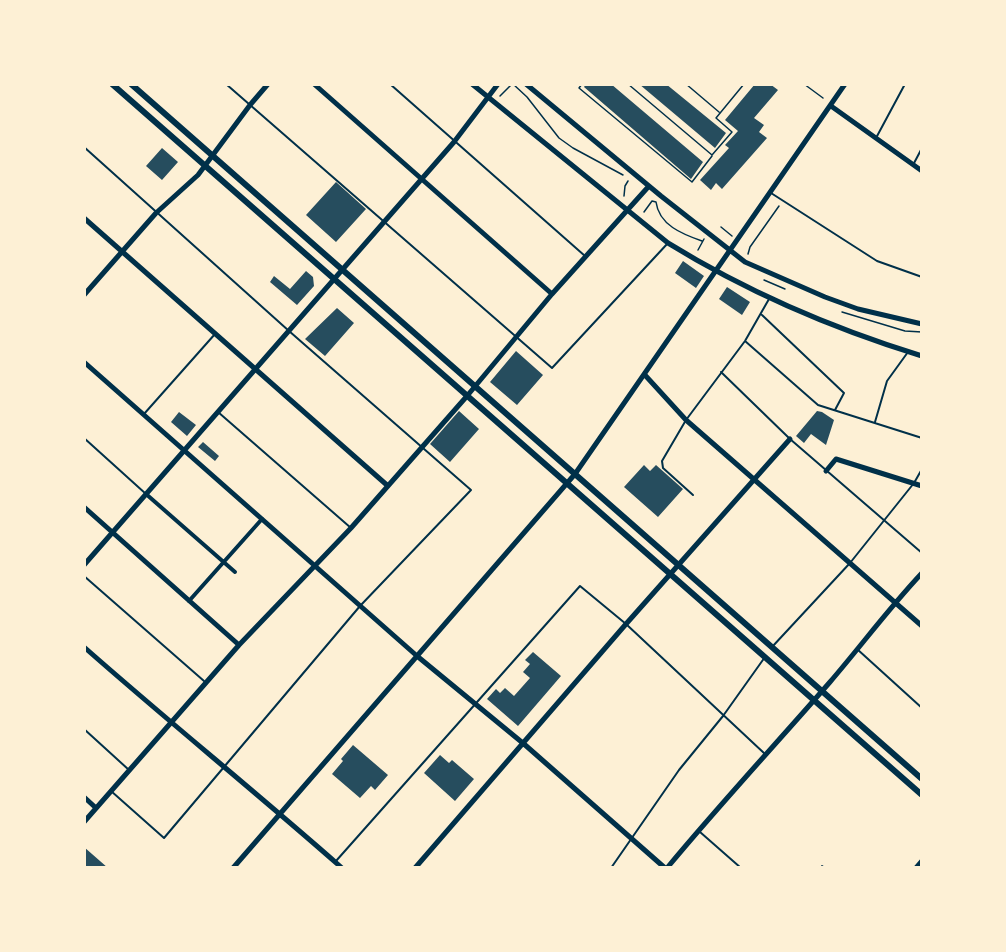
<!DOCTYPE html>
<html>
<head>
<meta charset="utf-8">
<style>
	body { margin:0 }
	#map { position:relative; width:1006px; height:952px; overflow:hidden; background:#fdf0d5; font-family:"Open Sans",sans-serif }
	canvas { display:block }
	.frame { position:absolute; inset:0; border:86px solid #fdf0d5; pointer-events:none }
</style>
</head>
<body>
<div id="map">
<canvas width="1006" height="952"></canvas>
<div class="frame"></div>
</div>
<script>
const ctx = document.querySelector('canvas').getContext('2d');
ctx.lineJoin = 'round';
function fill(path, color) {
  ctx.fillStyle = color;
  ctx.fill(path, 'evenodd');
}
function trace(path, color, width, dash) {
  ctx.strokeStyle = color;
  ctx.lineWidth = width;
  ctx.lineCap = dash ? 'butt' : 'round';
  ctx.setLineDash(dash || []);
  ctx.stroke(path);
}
const building = new Path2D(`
	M586,84H611L703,162L691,179L584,87Z
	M639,84H666L726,133L715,148Z
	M755,84H770L778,90L754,118L764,125L759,132L767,138L722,189L716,183L711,190L700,180L729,148L725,145L738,131L725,120Z
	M162,148L178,162L162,180L146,166Z
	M336,182L366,209L336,242L306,215Z
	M683,261L704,276L696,288L675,273Z
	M306,271L313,277L314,286L297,305L270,282L274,276L290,289Z
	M727,287L750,302L742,315L719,299Z
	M337,308L354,323L325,356L305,339Z
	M516,351L543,375L517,405L490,382Z
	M459,411L479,429L450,462L430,444Z
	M817,411L822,412L834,420L826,445L811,434L804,443L796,436Z
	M179,412L196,425L187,436L171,422Z
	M203,442L219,456L215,461L198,447Z
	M644,465L650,471L656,465L683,489L658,517L624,487Z
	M533,652L561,676L518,726L487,699L496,689L500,693L505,688L514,696L530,678L523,672L530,664L525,660Z
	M353,745L388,775L375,790L371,786L360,798L332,774L343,761L341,759Z
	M440,755L449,763L452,760L474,779L455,801L424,773Z
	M84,847L108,868H84Z`);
const path = new Path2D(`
	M513,84L527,97L559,138L573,148L623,175
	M582,84L579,88L692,182L712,156
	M628,84L712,155L732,132L716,118L744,84
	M686,84L719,112
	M787,84H788
	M804,84L823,98
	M500,96L512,84
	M624,196L625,186L628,181
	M644,212L652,201L656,202C659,225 682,234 702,241
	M721,227L732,236
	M698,250L704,239
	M748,254L750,247L779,206
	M764,280L785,289
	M842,312L905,331L922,332`);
const service = new Path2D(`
	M226,84L552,368L668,243
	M390,84L585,256
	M876,138L905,84
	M84,147L289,331L471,490L360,606L164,838L111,791
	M913,165L922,148
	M771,193L877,261L922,277
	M762,315L844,393L835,410
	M745,341L818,405L922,438
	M721,372L790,439L922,553
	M218,412L351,528
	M144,414L215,334
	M875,422L887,381L908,352
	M84,438L146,494
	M693,495L663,468L662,461L686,420L745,341L769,299
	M84,576L204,681
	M772,647L850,563L914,483L922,469
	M857,649L922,708
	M84,729L129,770
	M700,832L741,868
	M336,861L580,586L626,624L765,754
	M822,866L825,868
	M611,868L679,770L723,716L765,657`);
const pedestrian = new Path2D(`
	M146,494L235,572
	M189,601L262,519`);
const minor = new Path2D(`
	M314,84L552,294
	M472,84L668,243C749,293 831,328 922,356
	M526,84L661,196L745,262L825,297L858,309L922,324
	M831,106L922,171
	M84,218L388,486
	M84,295L156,213L198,175L250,105L268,84
	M84,362L417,656L524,744L665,868
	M644,374L686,420L922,626
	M826,471L836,459L922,486
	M84,507L239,645
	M84,565L454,142L498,84
	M84,647C169,722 257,793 342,868
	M84,797L96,808
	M84,822L239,645L351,528L467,396L552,294L649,186
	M233,868L575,474L845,84
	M415,868L626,624L790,439
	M667,868C720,804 776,744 830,682C861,646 889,608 922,573
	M916,868L922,861`);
const tertiary = new Path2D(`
	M112,84L922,795
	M131,84L922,779`);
fill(building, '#264d5e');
trace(path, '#003049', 1.5);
trace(service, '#003049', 2);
trace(pedestrian, '#003049', 4);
trace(minor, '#003049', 5);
trace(tertiary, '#003049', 6);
</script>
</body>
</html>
